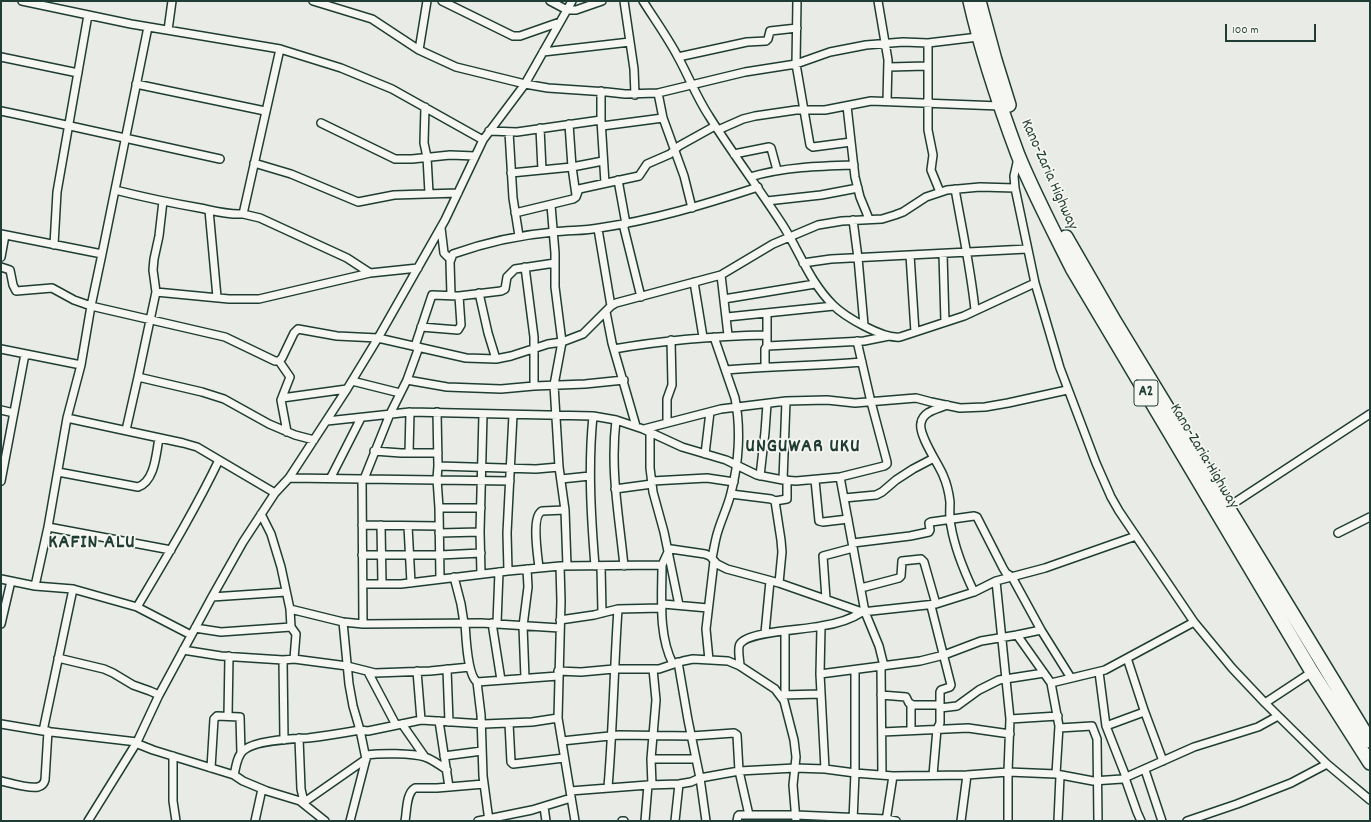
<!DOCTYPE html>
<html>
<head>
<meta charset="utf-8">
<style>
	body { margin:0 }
	#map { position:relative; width:1371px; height:822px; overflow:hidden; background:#e9ebe7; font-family:Dekko,sans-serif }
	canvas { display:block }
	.frame { position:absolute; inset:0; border:2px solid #1f3d34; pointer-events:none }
	.scale { position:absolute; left:1225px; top:24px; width:91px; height:18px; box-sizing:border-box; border:2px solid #1f3d34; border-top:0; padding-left:5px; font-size:12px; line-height:14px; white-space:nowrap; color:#1f3d34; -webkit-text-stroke:3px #f6f6f2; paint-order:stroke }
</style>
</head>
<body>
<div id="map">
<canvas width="1371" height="822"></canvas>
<div class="frame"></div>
<div class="scale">100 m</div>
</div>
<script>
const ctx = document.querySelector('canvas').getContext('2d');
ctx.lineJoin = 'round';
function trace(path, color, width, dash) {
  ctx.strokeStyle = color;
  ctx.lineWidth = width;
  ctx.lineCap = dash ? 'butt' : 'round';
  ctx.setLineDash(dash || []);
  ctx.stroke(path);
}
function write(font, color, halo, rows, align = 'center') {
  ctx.font = font + ' Dekko,sans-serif';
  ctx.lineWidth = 3.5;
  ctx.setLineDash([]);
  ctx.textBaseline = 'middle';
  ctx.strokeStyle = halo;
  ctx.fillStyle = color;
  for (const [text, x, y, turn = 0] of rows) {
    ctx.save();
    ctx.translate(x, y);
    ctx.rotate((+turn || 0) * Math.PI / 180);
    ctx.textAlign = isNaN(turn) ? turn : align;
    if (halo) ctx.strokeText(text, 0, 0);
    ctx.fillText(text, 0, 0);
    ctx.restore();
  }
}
const street = new Path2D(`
	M22,1L131,24L280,49L341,68L392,89L483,140
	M313,1L372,19L419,50L456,67L525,84L548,88L607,92L625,94L658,93L745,72L796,64L830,52L866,45L903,42L928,43L978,37
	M442,1L513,36H520L560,22
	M550,1L567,10H576L602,1
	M624,1L634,69L635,95
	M643,1C655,20 668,38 678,57C689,77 697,98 709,116C732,153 758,187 782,224C800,252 809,281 833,305C845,317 883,339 900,337L964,316L1035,283
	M797,1L796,64L810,145L813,147L851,142
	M878,1L888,60L887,101
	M168,30L172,1
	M928,43V130L933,155L931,170L940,192
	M280,49L243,214L260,218L347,258L370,273L418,268
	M419,50L427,1
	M543,52L630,42
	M1,57L78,73
	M678,57L747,42L766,41L768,39L770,31L797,28
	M889,67L927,66
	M136,84L265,111
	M601,91V120L605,183
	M658,93L663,118L684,176L692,208
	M847,106L855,177L860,197L869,219
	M425,107L424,143L427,157L429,193
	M1,111L25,116L220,159
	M321,123L395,159H412L450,155L475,156
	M569,124L572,167L576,195
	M602,126L663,118
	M540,128L542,170
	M718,130L743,119L755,116L796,110H825L871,101L1000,106
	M489,131L517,132L601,120
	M509,132L513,198L519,236
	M734,154L769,147L771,148L777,170
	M1018,158L1014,176L1015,188L1035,283L1060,368L1096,463L1111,497L1119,511L1194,622L1232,668L1265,703L1327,764L1370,800
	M254,163L291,174L358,202L394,195L458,193
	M511,173L572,167L603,161
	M750,177C784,167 819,166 854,165
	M618,180L626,224
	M955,189C962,229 971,270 975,310
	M115,190C143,197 171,203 200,208C214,211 228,215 243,214
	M767,201L821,195L858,188
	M551,205L555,253V287L562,342L554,385L559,467L565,510L567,566
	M209,210L217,297
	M515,213L573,199L576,197L579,189L639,176L647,164L670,154L679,146L715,126
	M853,220L858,258L864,325
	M623,224L641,297
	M441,228L444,253L450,259
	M598,229L611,306
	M1,234L102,254
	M54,245L57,192L88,15
	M943,254L945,322
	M910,255L915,332
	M1,257L5,235
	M803,263L831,259L1027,249
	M1,267L10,270L13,285L16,291L52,288L74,300L91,306L225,337L275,361H279L290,377L281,400L287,432
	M525,267L534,337V386
	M721,275L728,335
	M694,282L703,337
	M156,292L153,270L154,259L159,236L163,201
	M479,293L488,333L496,359
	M451,295L450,262L453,254C487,242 518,235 554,232C569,230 584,231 599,228C654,220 706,204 758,187
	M724,299L815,284
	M606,312L612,343L636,426
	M767,313V346
	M727,317L834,306
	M421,327L458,330L461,325L459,296
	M415,346L432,295L459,296L501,291L505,289L507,277L515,269L555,263
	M1,349L81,365
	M614,349C665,340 716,336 767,335
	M279,361L282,358L294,333L298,329L337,336L378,338L466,358L496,359L511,356L548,344L562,342L583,334L611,306L616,303L721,275L773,244L818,225L842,221L882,219L895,215L903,212L926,197L947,190L980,187L1015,188
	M765,366V349L767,346L864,341L889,336
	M726,370C771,366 817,366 862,362
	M407,380L447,387L501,389L534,386L585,384L624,380
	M352,381L400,393
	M282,398L347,389
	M947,405C938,409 923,411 921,423C918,435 938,463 943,475C947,484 949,493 950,502C950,510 949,518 951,526C955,550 964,571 974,592
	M1,410L14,413
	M437,412L438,466L437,479L439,508L440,579
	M593,416L616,420L643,429L682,447L726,460L757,475L783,480L796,481L840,477L884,466L887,464V462L871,402L857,341
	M67,418L183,443L197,447L219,460C195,510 166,558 137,607
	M616,420C610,471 619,515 624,566
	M327,421L410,412L593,416C588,466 591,516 595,566
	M667,423V399L672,385L671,340
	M644,429L721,409L786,401L827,400L855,403L916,398L931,402L960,408L985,407L1008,403L1067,390
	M126,430L138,377
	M650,431V468L653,492L664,532L679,605
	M314,440L295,435L269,424L224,399L202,392L138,377L156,292L229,299H259L370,273
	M374,451L401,453H438
	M409,453L410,412
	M705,454L710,412
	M219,460L275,493
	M438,466L536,469L559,467
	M58,472L138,487C155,481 156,454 159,438
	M760,476L765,432L767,404
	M331,477L361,418
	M840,477L865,612L879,646L884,666
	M289,478L510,481
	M362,479L363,624
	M364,479L390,414L407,380L419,347
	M561,479L590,476
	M783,480L786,401
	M815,480L819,521L823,522L848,519
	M1,481L25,354
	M652,481L707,478L734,482
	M615,489L652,484
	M731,494L771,499L775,501L781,540L782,552L779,583
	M844,498L876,495L882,492L896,480L913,469L934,458
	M775,501L787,499V480
	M1228,507L1370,414
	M439,508H481
	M261,514L271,534L281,567L290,609L291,627L296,634L294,659
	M362,525L439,526
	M381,525L382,584
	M408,526L411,583
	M48,527L171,550
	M439,533L480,532
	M1338,533L1370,517
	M853,543L910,536L929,532L930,530L929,523L931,522L974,516L977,517L1003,568L1006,573L1012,577L1041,630L1071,678
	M362,555H440L481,553
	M712,558C714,549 715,540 718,531C722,518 728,506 731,493C739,463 741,428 735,398L714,337
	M662,565C662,597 658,635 673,664
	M560,566L561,601L558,718L575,821
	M601,566L602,613
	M539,568C538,557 531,516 542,511L565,510
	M508,571L507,533L513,415
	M481,574L480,532L483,414
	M454,577L461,604L464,623
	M1,579L35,586L73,589L137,607L191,635
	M996,581L1010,719L1008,772V821
	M363,584H401L508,571L560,566L662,565L668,552L671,549L705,554L710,556L717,564L727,569L779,583L862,612L936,604L974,592L996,581L1045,568L1136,536
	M35,586L48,527L67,418L81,365L91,306L102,254L148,27
	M861,588L899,578L901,576L902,561L921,559L924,562L936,604
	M212,597L286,592
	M826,599L823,556L853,548
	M663,604L708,608
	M931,606L951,685L950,687L941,690L940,692V723L937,729L933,775
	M290,609L343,622L363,624L481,623L560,628
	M560,620L594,615L618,609L662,608
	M343,622L349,684L353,706L360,730L366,759L350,821
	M465,623C466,636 467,674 477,682L558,676
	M492,623L501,680
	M497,623L499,572
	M1,624L11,581
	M821,627L820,674L825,769
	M195,628L221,632L291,627
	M785,631V695
	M765,633L770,581
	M1017,635L1051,683L1059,726L1056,774
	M183,650L221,656L283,660L294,659L347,666L375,673L430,671L470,667
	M58,658L104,669L113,673L133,685L150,691L159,695
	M1127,658L1144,710L1163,761
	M283,660L284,740
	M709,660L706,629L714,561
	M678,662L688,720L700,778L706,821
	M740,666C740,660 737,649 740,644C748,631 805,630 821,626C835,624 850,620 862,612
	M881,666L882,775
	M447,669L449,722
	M417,671L421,720
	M558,671L581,672L614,669H659L683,661L693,659L728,661L740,666L775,689L784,701L794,740L796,757L793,785L796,821
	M368,672L396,725
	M1099,672L1106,726L1126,777
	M820,674L920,661L944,655L981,641L1017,635L1041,630
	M525,678L523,626L528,587L527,569
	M477,682L481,715L483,776L489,821
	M1051,683L1105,670L1194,622
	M781,695L821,694
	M881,695L906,697L909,703L913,705H940
	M1265,703L1312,672
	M940,708L957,706L979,690L999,680L1044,673
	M228,716L229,656
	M1010,719L1058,716
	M439,721L449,787
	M509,723L511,762L513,764L564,758
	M1,724L43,731L137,742L138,744L153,750L234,775L243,781L267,791L300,801L325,821
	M402,724L425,757
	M1106,726L1144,712
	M1059,728L1092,726L1097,739L1098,821
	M911,730V704
	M43,731L73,589
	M882,732L968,728L1010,734
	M299,738L301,789L304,802
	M562,741L619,735L691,736L734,733L737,735L739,771L749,815
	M366,755C381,753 412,753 425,757C433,760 440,765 447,770
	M173,756V801L176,821
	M444,756L482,751
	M651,759H696
	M211,768L214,719L217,716L240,717L241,753
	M1145,770L1162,821
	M234,775C236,767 237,755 244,750C256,740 292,739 308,738C325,736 343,733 360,730L368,731L421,720L484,724L532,722L558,718
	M1125,778L1137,812L1141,821
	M1,781C10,783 29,789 38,787C42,786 44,784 45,780L48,731
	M652,785L651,759L656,700L653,669
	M608,787C613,728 614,668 618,609
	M570,791L648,785L679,784L691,782L700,778L739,771L795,768L825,769L855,773L893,776L967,775L1008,772L1056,774L1093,781L1122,779L1194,747L1258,727L1278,716
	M303,803L366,759
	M544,807L546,821
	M88,821L137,742L159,695L212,597L243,542L275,493L289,478L347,389L378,338L445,220L483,140L525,84L572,1
	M255,821L262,789
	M405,821C407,811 406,793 415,788H437L484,784
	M478,821L532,810L571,798
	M622,821H624
	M645,821L648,785
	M675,821L679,784
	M737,821L738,816L739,815H796L886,819L896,821
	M853,821L855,773V670
	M886,821L893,776
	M961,821L967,775
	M1058,821L1060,776
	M1187,821L1237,804L1291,783L1327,764`);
const highway = new Path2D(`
	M970,1C982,54 999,104 1018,155C1034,194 1054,232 1073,270L1312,672L1370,763
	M979,1L995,60L1009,105
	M1066,237L1115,322L1370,741`);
const shields = [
	[1146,393,24]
];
const shieldNames = [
	["A2",1146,393]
];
const streetNames = [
	["Kano-Zaria Highway",1048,175,66],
	["Kano-Zaria Highway",1203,457,59]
];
const districtNames = [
	["UNGUWAR UKU",803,448],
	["KAFIN ALU",92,544]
];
trace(street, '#1f3d34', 10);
trace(highway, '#1f3d34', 16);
trace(street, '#f6f6f2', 7);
trace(highway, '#f6f6f2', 13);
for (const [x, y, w] of shields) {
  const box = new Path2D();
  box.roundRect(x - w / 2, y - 13, w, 26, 3);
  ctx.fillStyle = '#f6f6f2';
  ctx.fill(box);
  trace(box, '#1f3d34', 1);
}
write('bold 15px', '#1f3d34', null, shieldNames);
write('16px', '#1f3d34', '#f6f6f2', streetNames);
ctx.letterSpacing = '1px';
write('bold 20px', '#1f3d34', '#f6f6f2', districtNames);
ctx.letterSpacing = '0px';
</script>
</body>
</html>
